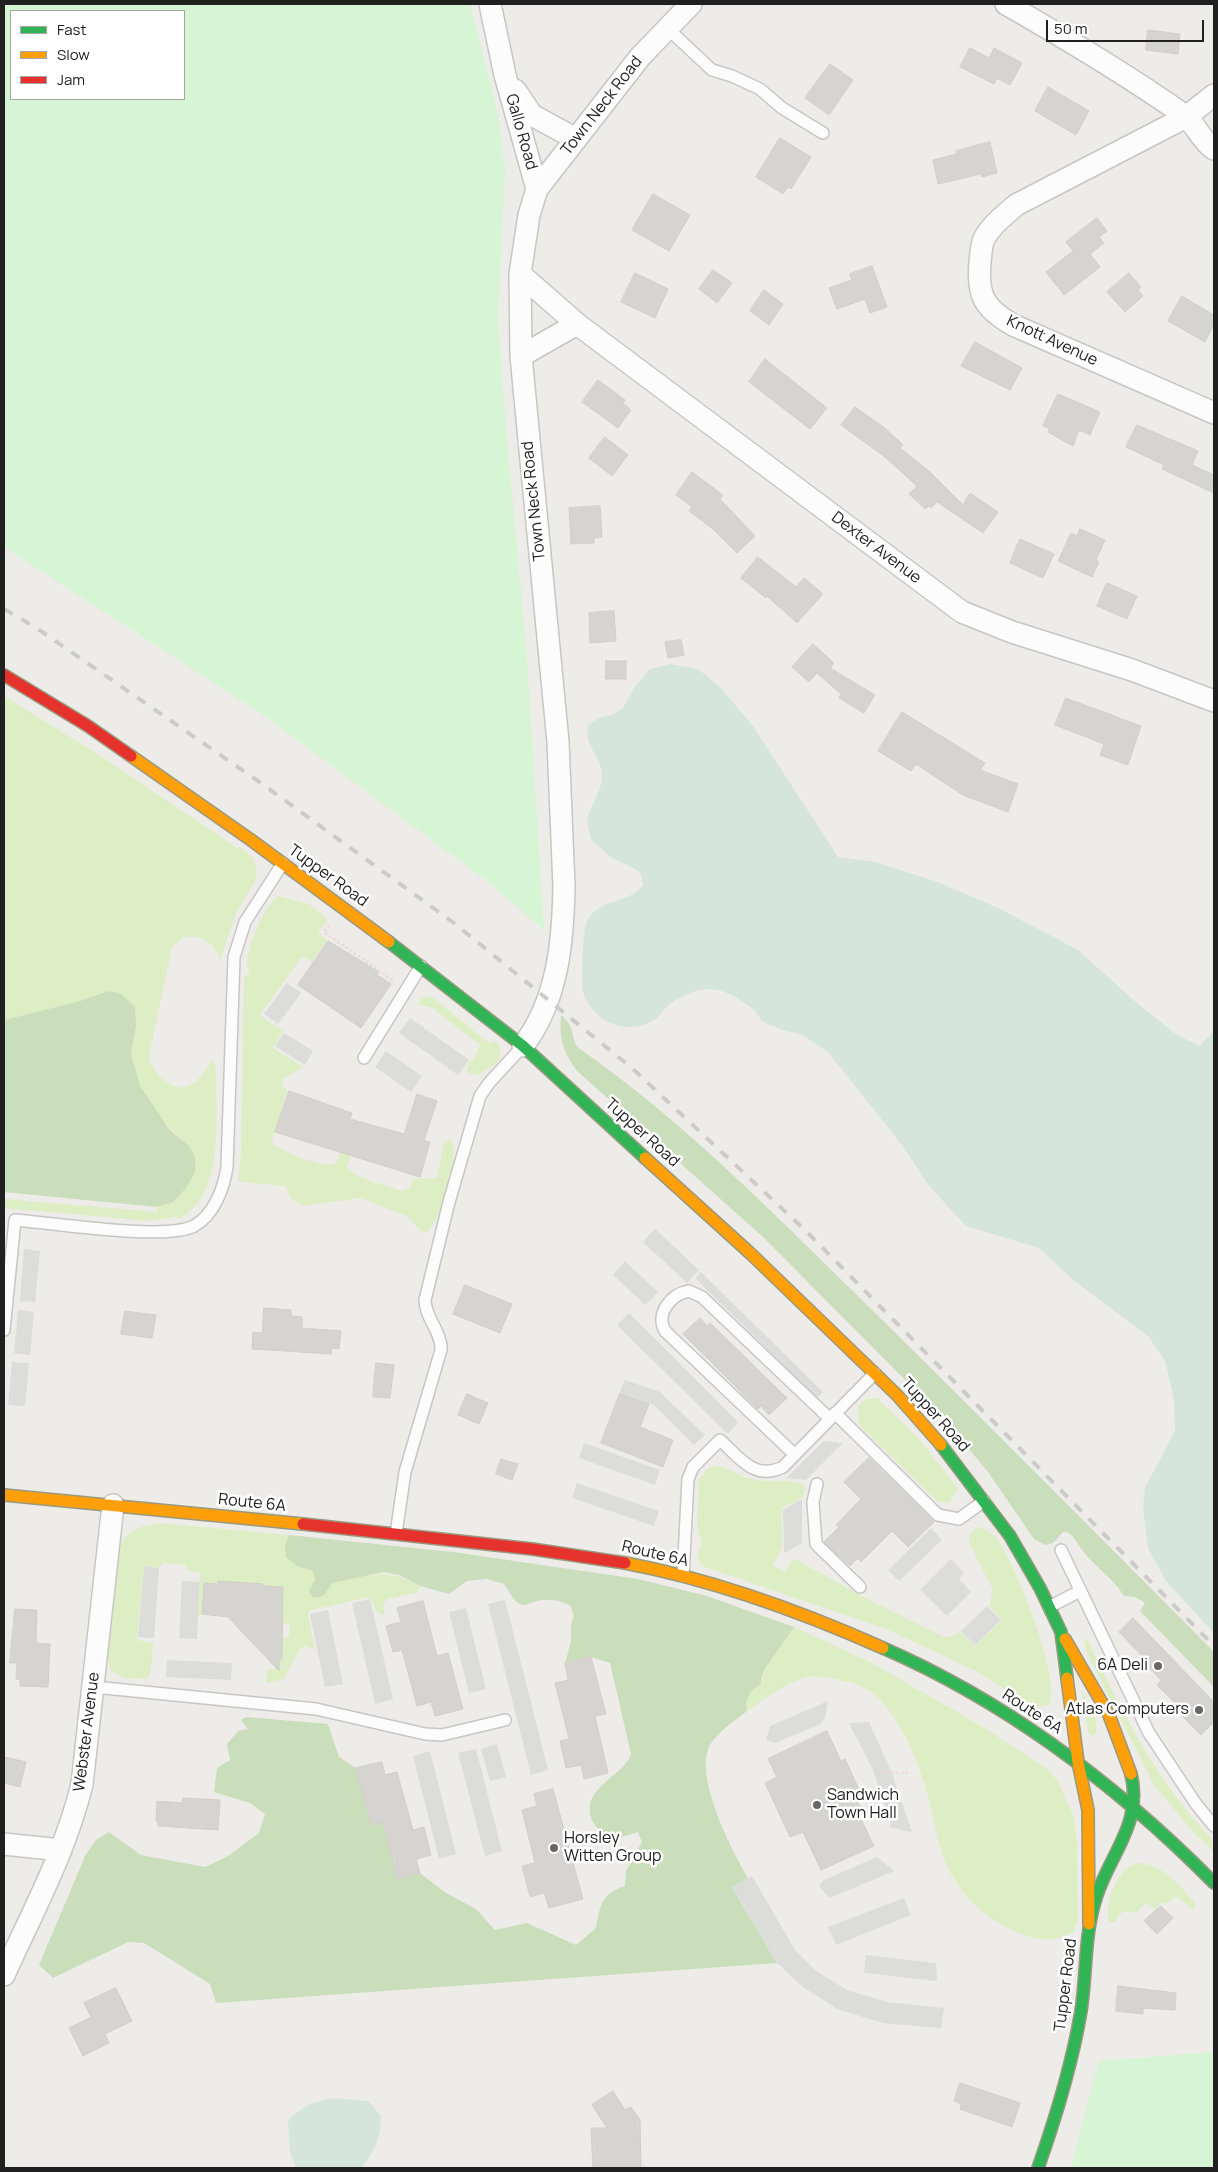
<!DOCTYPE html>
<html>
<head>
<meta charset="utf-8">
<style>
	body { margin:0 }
	#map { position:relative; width:1218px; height:2172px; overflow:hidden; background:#eeece9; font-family:Manrope,sans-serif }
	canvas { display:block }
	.frame { position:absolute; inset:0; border:5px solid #202020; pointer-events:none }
	.legend { position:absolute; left:10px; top:10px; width:175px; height:90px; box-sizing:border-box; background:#fff; border:1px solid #a6a6a6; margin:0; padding:6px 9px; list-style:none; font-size:15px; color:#202020 }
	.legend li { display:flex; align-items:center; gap:10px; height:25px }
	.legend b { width:25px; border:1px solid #a6a6a6 }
	.scale { position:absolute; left:1046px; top:20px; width:158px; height:22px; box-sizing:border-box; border:2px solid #202020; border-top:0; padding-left:6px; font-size:15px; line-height:18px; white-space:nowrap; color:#202020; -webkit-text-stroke:4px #fff; paint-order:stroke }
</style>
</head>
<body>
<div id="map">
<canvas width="1218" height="2172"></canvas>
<div class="frame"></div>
<ul class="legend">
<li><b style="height:6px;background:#30b455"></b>Fast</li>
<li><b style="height:6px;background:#ff9f0a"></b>Slow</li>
<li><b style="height:6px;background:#e5322d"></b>Jam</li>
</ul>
<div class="scale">50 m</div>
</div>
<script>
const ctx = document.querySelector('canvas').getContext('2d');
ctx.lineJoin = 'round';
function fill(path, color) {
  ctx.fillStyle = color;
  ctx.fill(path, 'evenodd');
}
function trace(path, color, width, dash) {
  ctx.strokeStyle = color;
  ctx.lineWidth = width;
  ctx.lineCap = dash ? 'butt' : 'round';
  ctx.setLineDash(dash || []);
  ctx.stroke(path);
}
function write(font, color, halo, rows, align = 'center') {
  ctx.font = font + ' Manrope,sans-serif';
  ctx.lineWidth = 5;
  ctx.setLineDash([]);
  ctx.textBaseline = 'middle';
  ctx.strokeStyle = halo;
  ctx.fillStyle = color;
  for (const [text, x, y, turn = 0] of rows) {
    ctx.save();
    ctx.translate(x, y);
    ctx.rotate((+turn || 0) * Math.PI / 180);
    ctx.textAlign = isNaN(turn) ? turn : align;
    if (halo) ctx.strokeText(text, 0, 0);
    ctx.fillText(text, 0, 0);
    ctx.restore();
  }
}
const religious = new Path2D(`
	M287,983L301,993L278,1024L264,1014Z
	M410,1018L469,1060L458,1075L399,1033Z
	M284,1033L313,1051L305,1065L275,1046Z
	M386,1051L422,1076L411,1092L375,1067Z
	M655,1229L699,1270L687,1283L643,1242Z
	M24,1249L40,1251L35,1302L20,1301Z
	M625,1261L658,1292L645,1305L613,1275Z
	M701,1272L823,1392L817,1398L695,1278Z
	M18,1310L34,1312L30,1355L14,1353Z
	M629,1313L738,1422L728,1434L617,1325Z
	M12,1362L29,1363L25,1406L8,1405Z
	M625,1380L660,1392L705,1435L694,1445L654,1405L620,1392Z
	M824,1441L843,1443L806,1480L786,1478Z
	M584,1443L660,1470L655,1485L579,1458Z
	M577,1483L659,1511L654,1526L572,1498Z
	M802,1499V1543L784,1553L783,1510Z
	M931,1528L942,1540L899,1581L888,1570Z
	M951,1559L964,1573L959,1579L971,1592L947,1616L920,1590Z
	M144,1566L159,1568L154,1638L138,1637Z
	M182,1581L200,1582L197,1639L179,1638Z
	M370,1599L393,1699L375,1704L352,1603Z
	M505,1600L548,1770L531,1775L488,1604Z
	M987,1606L1001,1620L975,1645L961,1631Z
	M466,1608L486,1689L469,1693L449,1612Z
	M328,1610L343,1684L325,1687L310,1614Z
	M167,1660L232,1663L231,1680L166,1677Z
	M828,1701L825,1718L821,1724L775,1743L766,1740L770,1726Z
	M869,1722L891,1771L912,1832L892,1828L873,1770L849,1723Z
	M497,1744L506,1777L490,1781L481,1749Z
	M476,1749L502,1851L485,1856L458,1753Z
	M430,1751L456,1854L439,1859L413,1756Z
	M877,1857L894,1871L830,1898L819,1886L824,1880Z
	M752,1876L795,1950L816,1971L847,1990L887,2002L944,2008L941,2028L883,2023L837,2009L803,1987L777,1963L732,1886Z
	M904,1898L911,1915L836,1945L828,1927Z
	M866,1955L936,1963L937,1981L864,1973Z`);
const grass = new Path2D(`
	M4,696L99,755L237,848L240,847L253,858L257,871L255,881L235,915L220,961C216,943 202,934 184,937L172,947L149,1056C152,1073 166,1085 182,1088L196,1082L213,1060L216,1066C215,1112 227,1197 178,1219L174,1217L149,1221L4,1208V1199L157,1212V1207C194,1196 187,1178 189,1146C166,1127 130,1085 131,1053C131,1044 135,1034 136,1026L108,991L80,1001L4,1020Z
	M278,896L309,904L328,920L318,933L327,940L312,961L302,957L261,1013L263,1018L283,1031L273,1048L303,1067L283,1079L282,1084L287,1091L272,1141L273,1145C286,1151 324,1171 336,1162L343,1146L353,1149L347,1167C357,1181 387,1184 402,1191L410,1188L413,1179L437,1178L444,1143L450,1138C462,1155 442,1220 426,1233L419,1229L407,1216L360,1198L302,1206L290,1197L285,1186L241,1182L238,1180L241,1154L244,977L249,973C249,968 246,966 247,962C250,941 262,910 278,896Z
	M429,996L435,999L490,1044L494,1041L499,1045C505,1064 489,1067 477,1076L467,1072L468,1062L473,1060L480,1045L432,1008L418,1004L422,998Z
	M877,1398L917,1437L958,1488L949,1503L938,1502L860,1426L858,1420V1407L866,1399Z
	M718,1466C729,1468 739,1477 751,1479C769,1483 786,1478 804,1484L805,1488L803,1498L782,1508V1547L773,1565L785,1572L792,1560L795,1559L871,1601L942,1636L950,1637L960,1632L975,1646L1002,1620L989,1606L993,1590L969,1543C969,1535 971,1532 978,1527C986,1529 992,1532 997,1539C1014,1561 1062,1680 1049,1704L1043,1707L1030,1706L978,1672L886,1629L702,1566L697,1556L702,1544L697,1527L699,1479L710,1467Z
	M160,1523L289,1535L297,1566L313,1571L323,1596L332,1583C373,1575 382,1567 420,1586L418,1592L387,1599L383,1605L385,1616L376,1611L372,1600L368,1597L309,1611L308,1615L315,1649L304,1646L299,1650L284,1679L266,1683L267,1669H279L282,1637H289L290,1624L282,1623L263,1584L204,1583L202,1614L198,1616L200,1572L188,1571L185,1565L164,1563L159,1568L144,1566L137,1640L153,1643L151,1671L147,1679L124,1678L110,1669L108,1659C110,1641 115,1554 121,1544C130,1529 143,1525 160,1523Z
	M794,1627L870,1662L983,1727L1047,1769L1057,1780L1074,1817L1077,1848L1078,1920L1074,1931C1056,1943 1036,1941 1017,1932C991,1921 969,1904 954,1879C938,1854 933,1812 924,1782C914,1750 891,1698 858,1685C851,1682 843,1681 835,1679C825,1677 812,1675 802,1678C782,1686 764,1699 747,1711C745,1696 752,1689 763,1680L764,1670Z
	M1083,1638L1088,1641C1121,1711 1159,1786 1214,1841V1852L1193,1832L1154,1785L1087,1653Z
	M1081,1689L1096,1719V1734L1092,1736L1088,1732Z
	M1138,1863C1163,1864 1180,1886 1195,1903V1911L1176,1896L1166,1904L1161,1902L1155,1910L1147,1902L1136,1913L1125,1911L1119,1915L1115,1922H1109C1105,1902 1116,1868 1138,1863Z`);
const forest = new Path2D(`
	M108,991L120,993L135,1007L136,1026L131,1054L140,1086L169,1129L189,1146L195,1157V1172L186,1188L173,1202L157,1207L4,1192V1020L80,1001Z
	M561,1015C578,1029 569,1041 580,1049C682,1120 770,1210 859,1297C978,1414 1096,1533 1214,1652V1687L1140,1611L1145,1603L1135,1597L1124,1596C1112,1576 1090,1564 1078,1544C1074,1538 1071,1532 1063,1532L1053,1543L1045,1545L1034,1539L988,1472L942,1417L763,1237L577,1071C563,1051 559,1040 561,1015Z
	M289,1535L453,1552L638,1579L707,1596L794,1627L764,1670L760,1685C749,1691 745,1698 747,1711C735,1721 718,1731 710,1745C693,1775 732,1851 748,1878L732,1887L777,1963L216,2003L210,1984L144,1943L128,1942L53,1978L39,1965L86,1854L96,1840L109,1832L141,1855L205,1867L228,1856L259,1833L265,1814L250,1803L214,1792L217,1768L230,1760L227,1744L238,1731L248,1729L241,1720L246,1717L328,1724L339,1757L356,1768L371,1825L383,1822L397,1879L420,1873L446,1893L476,1909L495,1930L527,1923L576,1945L596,1928C600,1905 602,1893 625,1886L626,1871L642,1842L638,1832L618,1838L602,1834C599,1829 592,1823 591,1817C583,1786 623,1777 631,1754L610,1663L591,1657L565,1663L571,1641V1624L574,1616L570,1605C564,1603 557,1600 551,1600C523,1597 526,1621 504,1584L487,1579L467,1581L449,1594L420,1586L399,1575L383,1572L333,1583L323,1596L313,1598L309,1591L315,1580L313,1571L297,1566L286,1557L285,1545Z`);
const wetland = new Path2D(`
	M670,664L698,669L719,686L753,726L838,857L875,862L938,882L998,908L1078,950L1138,1004L1177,1035L1200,1046L1214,1031V1633L1166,1581L1148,1548L1143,1507L1145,1488L1175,1431L1174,1400L1165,1361L1149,1337L1072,1279L1039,1248L966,1226L929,1186L902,1145L827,1051L800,1034L782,1030L761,1021C757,1010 749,1006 740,1000C714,983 695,987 670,1004C664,1008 660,1016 654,1020C636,1031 612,1029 597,1014C588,1005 582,995 582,982C582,970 583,929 587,921C599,898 629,904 643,885L641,874L637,870L612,858L591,840C590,833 586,823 588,817C592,802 604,788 602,772C598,751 585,749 588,725L601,717L612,715L623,708L634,688L650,669Z
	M336,2098L368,2101L381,2116C381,2139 375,2151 361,2168H296L290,2152L288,2120C304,2106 315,2100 336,2098Z`);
const park = new Path2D(`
	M4,4H470L498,113L505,171L498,317L505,419L527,659L544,930L483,878L265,716L4,547ZM11,11H184V99H11Z
	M1214,2052V2168H1071L1099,2061Z`);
const building = new Path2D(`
	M1148,30L1180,34L1178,54L1146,50Z
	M970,48L989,58L994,48L1022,63L1010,85L997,78L994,84L960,67Z
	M830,64L853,80L829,115L805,98Z
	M1048,87L1089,111L1076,135L1035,111Z
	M780,138L811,157L791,189L788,187L783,194L756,177Z
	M990,142L997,173L982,177L981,174L938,184L933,160L957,154L956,151Z
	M653,194L690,215L669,251L632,230Z
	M1097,218L1107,231L1099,237L1104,243L1090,254L1100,267L1064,295L1046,272L1073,251L1066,242Z
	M872,266L887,307L870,313L865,299L837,309L829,288L852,280L850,274Z
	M713,270L732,283L717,303L699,289Z
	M635,273L668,289L655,318L621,302Z
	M1129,273L1141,287L1138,290L1143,296L1125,312L1107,292Z
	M764,290L783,304L769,325L750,311Z
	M1182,296L1214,315V324L1205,342L1168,321Z
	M975,342L1022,368L1010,390L961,366Z
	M765,359L827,408L810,429L749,382Z
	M598,380L625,400L623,403L631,410L618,428L582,402Z
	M1058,394L1100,412L1090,435L1079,430L1073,446L1048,432L1050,429L1043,426Z
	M855,407L885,428L903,445L900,448L930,472L963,505L970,493L998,512L983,533L937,502L931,508L929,506L925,509L909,494L917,486L885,457L841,425Z
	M1137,425L1198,451L1192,465L1214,475V493L1162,469L1164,465L1126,447Z
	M605,437L628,455L612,476L589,458Z
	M692,472L723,495L720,499L755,536L737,553L713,529L689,511L692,507L676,495Z
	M600,506L602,537L594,538V543L571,544L569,508Z
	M1080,529L1105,540L1096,560L1099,562L1092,577L1058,561L1071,533L1077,536Z
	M1020,539L1054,554L1043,578L1010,563Z
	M758,557L796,587L804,578L823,594L797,623L767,596L766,598L741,578Z
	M1107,583L1137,596L1127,619L1097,606Z
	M614,611L616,641L590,643L589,613Z
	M681,640L684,655L668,658L665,642Z
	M813,644L834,663L830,668L875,695L864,713L839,698L841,694L817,673L809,682L792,667Z
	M606,661H626V679H606Z
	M1066,698L1141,726L1128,765L1100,755L1104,744L1055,725Z
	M902,712L985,763L980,770L1018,784L1008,812L963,795L916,764L911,771L878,751Z
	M328,941L379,972L377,975L391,984L361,1028L298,985Z
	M289,1091L352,1113L350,1119L404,1134L417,1094L437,1101L424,1140L430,1142L420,1177L275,1132Z
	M465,1285L512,1304L500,1333L453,1314Z
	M264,1308L291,1310V1316L302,1317V1328L341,1331L339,1349L332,1348L331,1354L252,1349L253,1332L262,1333Z
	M125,1311L156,1315L152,1338L121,1334Z
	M700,1318L707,1326L710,1323L787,1398L769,1415L761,1406L758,1409L683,1334Z
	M376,1363L394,1365L390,1398L373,1397Z
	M620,1393L649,1404L640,1427L673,1440L663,1467L601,1443Z
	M467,1394L488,1403L479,1424L458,1415Z
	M869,1458L934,1522L908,1547L892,1531L861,1562L858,1558L850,1566L824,1542L839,1527L836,1525L861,1499L844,1482Z
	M501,1459L518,1464L512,1480L496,1474Z
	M218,1581L263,1584V1586L283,1587L282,1659H279V1671L228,1617L202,1614L204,1583L218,1584Z
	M423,1601L437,1656L448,1653L463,1709L435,1716L431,1702L417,1706L402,1650L393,1652L386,1626L401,1622L397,1608Z
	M15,1609L37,1610L36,1643L50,1644L48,1687L20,1686V1679H16L17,1663H10Z
	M1133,1618L1214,1702V1722L1201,1735L1174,1708L1177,1705L1157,1685L1161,1680L1142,1660L1144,1658L1119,1632Z
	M591,1657L606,1714L595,1716L608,1773L584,1779L581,1765L566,1768L560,1741L569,1739L555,1683L568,1680L565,1663Z
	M827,1731L841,1761L845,1759L862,1796L856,1798L862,1811L858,1813L874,1846L821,1870L803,1832L790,1837L765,1783L777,1777L768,1759Z
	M4,1757L26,1762L20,1787L4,1783Z
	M382,1762L385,1775L397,1772L413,1830L424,1827L431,1855L416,1859L420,1873L397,1879L383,1822L371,1825L356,1768Z
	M553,1789L583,1899L549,1908L544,1893L530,1897L522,1866L535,1863L522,1810L537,1806L534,1794Z
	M183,1798L220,1800L218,1830L158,1826V1821H156L157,1801L182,1803Z
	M1161,1906L1173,1918L1157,1934L1144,1921Z
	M1118,1986L1176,1993L1175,2010L1143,2008V2014L1116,2011Z
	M116,1988L132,2021L105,2034L109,2043L83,2056L69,2028L91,2017L84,2003Z
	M960,2083L1020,2103L1012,2127L960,2109L961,2104L954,2101Z
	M613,2091L625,2110L631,2107L640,2120L641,2168H593L591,2128H607L592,2105Z`);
const path = new Path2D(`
	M329,925L324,932L394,981
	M881,1773H908`);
const lane = new Path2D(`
	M667,28L712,70L732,76L760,89L782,108L823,133
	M364,1058L421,966
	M4,1330L15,1220C53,1223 165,1241 194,1226C214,1215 224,1188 227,1167L234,957L245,922L283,863
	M835,1413L938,1515L959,1519L984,1501
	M795,1455L665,1331C655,1314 671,1294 689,1291L702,1297L830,1419
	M817,1484L813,1502L816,1544L860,1587
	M396,1534L405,1472L441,1350C442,1332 425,1318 425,1300L449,1202L480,1096L489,1083L523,1046
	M1061,1550L1149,1733L1196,1804L1214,1826
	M683,1576L688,1479L693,1467L720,1440C740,1458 754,1481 783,1467L875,1373
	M1049,1607L1080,1591
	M94,1687L316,1709L425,1734L442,1735L505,1720`);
const street = new Path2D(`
	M490,4L505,75L537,189
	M1006,4C1067,39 1126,74 1184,115C1196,124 1201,141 1214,149
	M515,90L532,115L576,139
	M1214,95L1186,117L1016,205C1004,216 991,225 984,239C981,245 981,255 980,262C977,296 984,308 1013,325L1214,413
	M520,274L577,324
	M521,356L577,324L962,612L1012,632L1132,670L1214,701
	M523,1046C558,1000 563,942 564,886L558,742L521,356L520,274L529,215L537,189L640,57L691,4
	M4,1844L61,1850
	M4,1975C32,1913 66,1851 82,1784L113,1505`);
const fast = new Path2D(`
	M389,942L523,1046L645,1158
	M941,1445L1010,1536L1040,1588L1061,1632L1067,1678
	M883,1648C1009,1703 1118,1786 1214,1883
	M1038,2168C1056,2117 1072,2065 1081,2011C1087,1972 1084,1933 1097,1895C1111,1853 1143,1822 1131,1774`);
const slow = new Path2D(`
	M131,756L251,840L389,942
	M645,1158L751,1254L897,1395L941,1445
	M4,1495L303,1524
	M625,1563C715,1580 800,1611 883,1648
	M1065,1639L1109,1715L1131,1774
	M1067,1678L1078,1762L1088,1810L1089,1924`);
const jam = new Path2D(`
	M4,675L88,726L131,756
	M303,1524L532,1549L625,1563`);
const rail = new Path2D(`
	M4,609L38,629L258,781L454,923L633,1069L806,1231L1214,1646`);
const markers = [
	[1158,1666,5,"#686766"],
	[1199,1710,5,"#686766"],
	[817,1805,5,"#686766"],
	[554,1848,5,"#686766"]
];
const streetNames = [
	["Town Neck Road",602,106,-52],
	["Gallo Road",521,132,74],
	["Knott Avenue",1052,341,25],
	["Town Neck Road",534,501,-96],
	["Dexter Avenue",876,548,37],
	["Tupper Road",328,876,36],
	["Tupper Road",642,1133,42],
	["Tupper Road",935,1415,48],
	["Route 6A",252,1503,6],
	["Route 6A",655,1554,13],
	["Route 6A",1032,1712,33],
	["Webster Avenue",87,1732,-83],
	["Tupper Road",1066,1985,-83]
];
const poiNames = [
	["6A Deli",1148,1666],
	["Atlas Computers",1189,1710],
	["Sandwich",827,1796,"left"],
	["Town Hall",827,1814,"left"],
	["Horsley",564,1839,"left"],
	["Witten Group",564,1857,"left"]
];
fill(religious, '#dcdcda');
fill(grass, '#ddeec5');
fill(forest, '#cadebc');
fill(wetland, '#d5e5db');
fill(park, '#d5f5d4');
fill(building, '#d6d4d1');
trace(building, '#d2cdca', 1);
trace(lane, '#c7c6c5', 14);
trace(street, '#c7c6c5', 24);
trace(fast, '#99997f', 14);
trace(slow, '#99997f', 14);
trace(jam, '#99997f', 14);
trace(path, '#ecdad9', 3, [2.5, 2.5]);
trace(lane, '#fcfcfc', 11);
trace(street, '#fcfcfc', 21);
trace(fast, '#30b455', 11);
trace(slow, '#ff9f0a', 11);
trace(jam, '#e5322d', 11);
trace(rail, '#cbcbca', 4, [10, 10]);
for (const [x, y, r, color] of markers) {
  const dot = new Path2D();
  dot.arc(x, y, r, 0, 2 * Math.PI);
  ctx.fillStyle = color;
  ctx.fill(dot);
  trace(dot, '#fff', 2);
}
write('16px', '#202020', '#fff', streetNames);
write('16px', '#202020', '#fff', poiNames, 'right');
</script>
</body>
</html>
